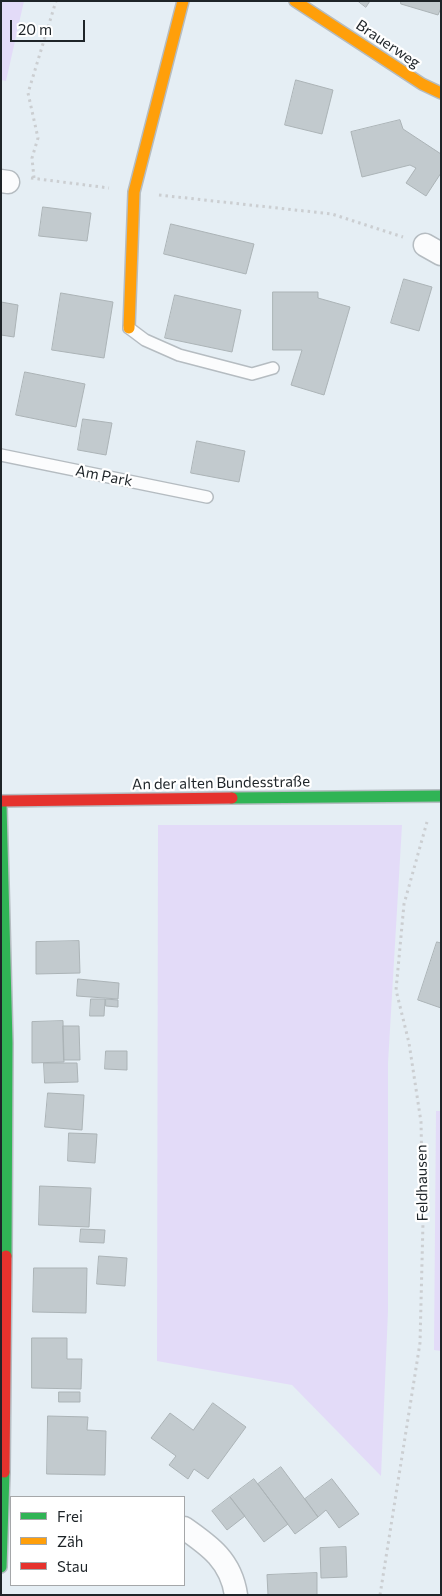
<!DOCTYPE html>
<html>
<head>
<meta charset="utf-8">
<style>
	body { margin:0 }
	#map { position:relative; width:442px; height:1596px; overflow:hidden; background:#e5eef4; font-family:Commissioner,sans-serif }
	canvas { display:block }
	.frame { position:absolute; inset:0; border:2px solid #1e2428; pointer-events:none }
	.legend { position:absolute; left:10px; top:1496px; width:175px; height:90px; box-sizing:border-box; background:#fff; border:1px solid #a5a7a9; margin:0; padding:6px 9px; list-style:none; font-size:15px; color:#1e2428 }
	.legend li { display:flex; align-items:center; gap:10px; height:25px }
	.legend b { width:25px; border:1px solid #a5a7a9 }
	.scale { position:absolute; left:10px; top:20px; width:75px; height:22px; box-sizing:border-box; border:2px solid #1e2428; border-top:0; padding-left:6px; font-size:15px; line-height:18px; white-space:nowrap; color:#1e2428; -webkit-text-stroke:4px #fff; paint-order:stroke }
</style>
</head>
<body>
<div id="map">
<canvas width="442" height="1596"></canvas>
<div class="frame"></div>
<ul class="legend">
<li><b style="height:6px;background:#30b455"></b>Frei</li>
<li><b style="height:6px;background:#ff9f0a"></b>Zäh</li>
<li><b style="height:6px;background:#e5322d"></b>Stau</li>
</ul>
<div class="scale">20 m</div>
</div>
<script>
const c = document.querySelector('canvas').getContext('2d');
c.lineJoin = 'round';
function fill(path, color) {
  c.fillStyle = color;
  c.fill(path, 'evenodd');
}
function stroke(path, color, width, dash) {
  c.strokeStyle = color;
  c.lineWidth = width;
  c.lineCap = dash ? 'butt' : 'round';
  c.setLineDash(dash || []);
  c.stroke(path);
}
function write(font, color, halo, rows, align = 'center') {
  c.font = font + ' Commissioner,sans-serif';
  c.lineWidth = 4.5;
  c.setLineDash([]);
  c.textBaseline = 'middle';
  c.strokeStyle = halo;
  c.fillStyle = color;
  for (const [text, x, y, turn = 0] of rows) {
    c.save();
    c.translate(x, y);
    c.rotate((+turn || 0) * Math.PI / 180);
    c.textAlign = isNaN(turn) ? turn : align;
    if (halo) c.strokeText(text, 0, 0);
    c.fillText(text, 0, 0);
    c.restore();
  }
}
const green = new Path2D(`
	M 1,1 L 24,1 L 6,81 L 1,80 Z
	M 158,825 L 402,825 L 388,1063 L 388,1311 L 381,1476 L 292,1385 L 157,1361 Z
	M 436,1111 L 441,1111 L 441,1351 L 434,1350 Z`);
const building = new Path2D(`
	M 358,1 L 370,1 L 366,7 Z
	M 401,1 L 441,1 L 441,8 L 438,15 L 401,4 Z
	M 296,80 L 333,90 L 322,134 L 285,125 Z
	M 400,120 L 403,129 L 441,154 L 441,173 L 426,196 L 406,183 L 416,168 L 410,165 L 362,177 L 351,132 Z
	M 43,207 L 91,213 L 87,241 L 39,236 Z
	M 171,224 L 254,244 L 246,274 L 164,254 Z
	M 404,279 L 432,287 L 419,331 L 391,323 Z
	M 273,292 L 318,292 L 318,298 L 350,307 L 324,395 L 291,385 L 302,350 L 273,350 Z
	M 61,293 L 113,302 L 104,358 L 52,350 Z
	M 175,295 L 241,310 L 232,352 L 165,338 Z
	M 1,302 L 18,305 L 14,337 L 1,335 Z
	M 25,372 L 85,384 L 76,427 L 16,415 Z
	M 83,419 L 112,423 L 106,455 L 78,450 Z
	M 197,441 L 245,451 L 239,482 L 191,473 Z
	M 79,941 L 80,973 L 36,974 L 36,942 Z
	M 437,942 L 441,943 L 441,1008 L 418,1000 Z
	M 78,979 L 119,983 L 118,999 L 77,996 Z
	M 91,999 L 105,999 L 104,1016 L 90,1016 Z
	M 106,999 L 118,1000 L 118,1007 L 106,1006 Z
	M 63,1021 L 64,1062 L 32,1063 L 32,1022 Z
	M 63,1026 L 79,1026 L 80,1060 L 64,1060 Z
	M 106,1051 L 127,1051 L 127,1070 L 105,1069 Z
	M 44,1063 L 77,1063 L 78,1082 L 45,1083 Z
	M 48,1093 L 84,1095 L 82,1130 L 45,1127 Z
	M 69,1133 L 97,1134 L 95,1163 L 68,1161 Z
	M 40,1186 L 91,1188 L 89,1227 L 39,1225 Z
	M 81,1229 L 105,1230 L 104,1243 L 80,1242 Z
	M 99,1256 L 127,1258 L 125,1286 L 97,1284 Z
	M 34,1268 L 87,1268 L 86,1313 L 33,1312 Z
	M 32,1338 L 67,1338 L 67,1359 L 82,1359 L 81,1389 L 32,1388 Z
	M 59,1392 L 80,1392 L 80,1402 L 59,1402 Z
	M 213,1403 L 246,1427 L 208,1479 L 194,1469 L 188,1479 L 169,1465 L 176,1456 L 151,1438 L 170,1413 L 193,1430 Z
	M 48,1416 L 88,1417 L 87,1430 L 106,1431 L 105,1475 L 47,1474 Z
	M 281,1467 L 318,1517 L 295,1534 L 258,1484 Z
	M 254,1479 L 288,1524 L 264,1542 L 230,1497 Z
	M 332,1479 L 359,1514 L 339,1528 L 326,1510 L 318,1517 L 305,1499 Z
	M 230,1497 L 245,1516 L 227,1530 L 212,1511 Z
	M 346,1547 L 347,1577 L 321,1578 L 320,1548 Z
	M 317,1573 L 317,1595 L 268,1595 L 267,1575 Z`);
const path = new Path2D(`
	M 31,178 L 109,188
	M 34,178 L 32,158 L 38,138 L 28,93 L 56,1
	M 159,195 L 332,214 L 403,237
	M 380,1595 L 420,1343 L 423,1222 L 421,1122 L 409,1043 L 396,990 L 404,904 L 427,822`);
const lane = new Path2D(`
	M 129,328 L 145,340 L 179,355 L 252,374 L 273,368
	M 1,455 L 207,497`);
const street = new Path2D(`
	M 1,181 L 8,182
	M 425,245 L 441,254
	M 184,1528 C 210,1546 231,1561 236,1595`);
const fast = new Path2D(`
	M 232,798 L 441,796
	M 1,805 L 7,1043 L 6,1256
	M 1,1567 L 4,1472`);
const slow = new Path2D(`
	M 295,1 L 422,84 L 441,93
	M 129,328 L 134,192 L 183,1`);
const jam = new Path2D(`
	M 1,801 L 232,798
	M 4,1472 L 6,1256`);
const streetNames = [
	["Brauerweg",388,44,34],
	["Am Park",104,476,11],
	["An der alten Bundesstraße",221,783,-1],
	["Feldhausen",422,1183,-91]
];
fill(green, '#e3dbf8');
fill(building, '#c2cace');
stroke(building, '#abb3b6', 1);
stroke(lane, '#b5bcc1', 14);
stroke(street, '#b5bcc1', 25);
stroke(fast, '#b5bcc1', 14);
stroke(slow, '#b5bcc1', 14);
stroke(jam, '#b5bcc1', 14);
stroke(path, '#cbced1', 3, [2.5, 4]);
stroke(lane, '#fbfcfd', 11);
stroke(street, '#fbfcfd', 22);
stroke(fast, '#30b455', 11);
stroke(slow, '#ff9f0a', 11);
stroke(jam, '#e5322d', 11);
write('15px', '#1e2428', '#fff', streetNames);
</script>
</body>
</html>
